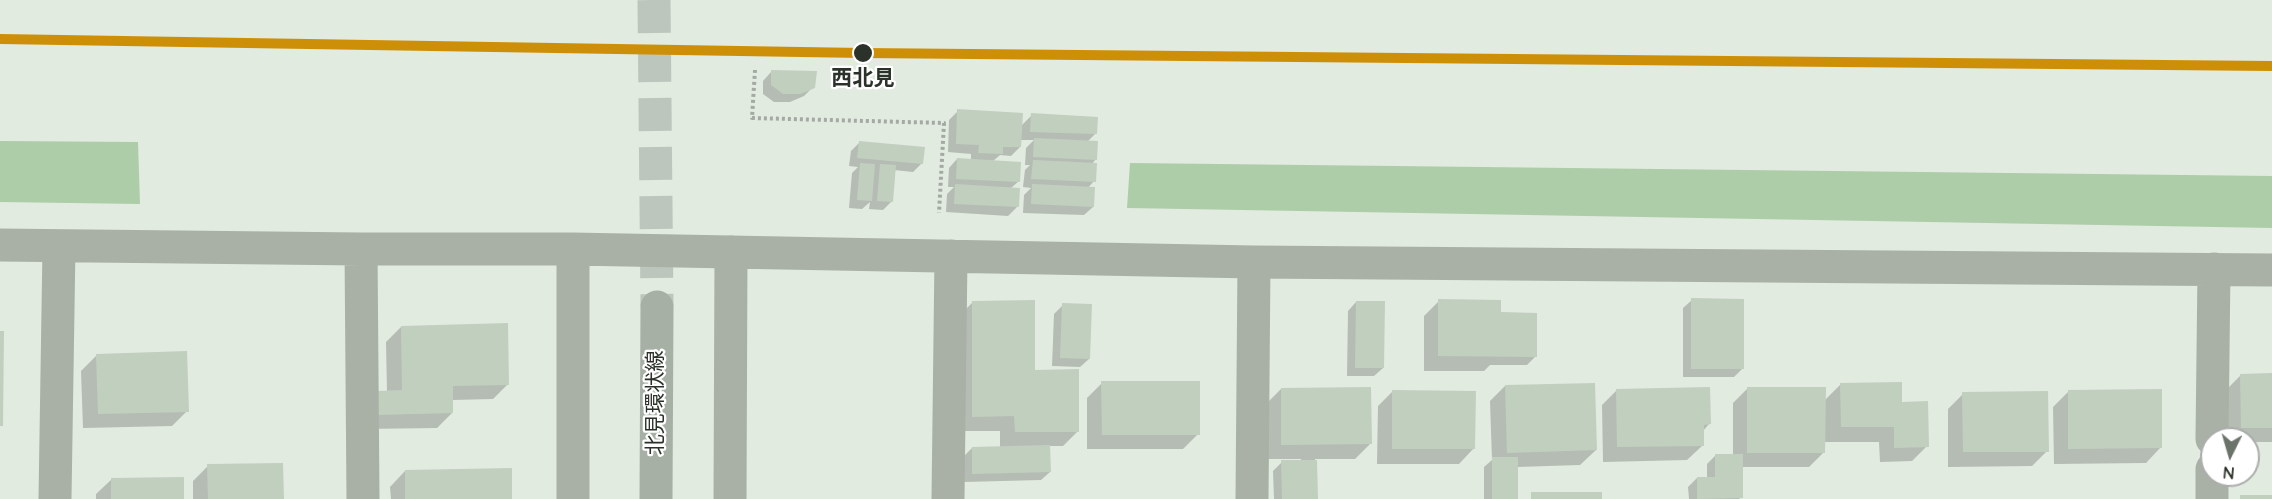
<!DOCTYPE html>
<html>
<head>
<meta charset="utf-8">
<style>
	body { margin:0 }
	#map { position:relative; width:2272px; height:499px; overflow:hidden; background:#e2ebe0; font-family:Quicksand,sans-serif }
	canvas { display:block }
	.north { position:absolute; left:2200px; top:427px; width:60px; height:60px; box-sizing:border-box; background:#fff; border:2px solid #aaadaa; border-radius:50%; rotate:185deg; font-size:16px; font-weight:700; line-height:24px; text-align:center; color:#2b322a }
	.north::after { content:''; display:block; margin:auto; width:21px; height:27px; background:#6b736a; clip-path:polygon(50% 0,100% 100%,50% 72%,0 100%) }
</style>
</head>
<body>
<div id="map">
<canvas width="2272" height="499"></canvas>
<div class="north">N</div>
</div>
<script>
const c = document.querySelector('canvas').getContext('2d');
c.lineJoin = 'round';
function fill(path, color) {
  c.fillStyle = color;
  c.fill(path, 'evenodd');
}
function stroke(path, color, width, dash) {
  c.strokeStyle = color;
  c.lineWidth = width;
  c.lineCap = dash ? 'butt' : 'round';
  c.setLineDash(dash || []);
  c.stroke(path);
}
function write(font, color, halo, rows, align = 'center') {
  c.font = font + ' Quicksand,"Noto Sans JP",sans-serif';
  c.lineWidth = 4.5;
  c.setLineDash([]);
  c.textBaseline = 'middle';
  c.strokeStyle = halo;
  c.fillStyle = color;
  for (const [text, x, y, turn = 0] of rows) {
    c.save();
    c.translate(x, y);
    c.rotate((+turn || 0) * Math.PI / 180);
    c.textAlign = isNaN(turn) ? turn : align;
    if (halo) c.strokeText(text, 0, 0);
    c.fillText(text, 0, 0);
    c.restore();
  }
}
const forest = new Path2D(`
	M 0,141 L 138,142 L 140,204 L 0,202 Z
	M 1130,163 L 2272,176 L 2272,228 L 1127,208 Z`);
const shadow = new Path2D(`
	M 771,72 L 813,87 L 804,96 L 790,102 L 774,102 L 763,94 L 763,81 Z
	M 958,111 L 1021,126 L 1032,115 L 1096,133 L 1087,142 L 1096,159 L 1091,165 L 1094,181 L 1087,189 L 1093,207 L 1084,215 L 1023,213 L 1024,195 L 1031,188 L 1023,187 L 1025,170 L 1030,165 L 1025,165 L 1026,148 L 1034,140 L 1020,140 L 1020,147 L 1011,156 L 1000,155 L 993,161 L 1019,181 L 1011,188 L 1017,207 L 1008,216 L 946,212 L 947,194 L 954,187 L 948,187 L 949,168 L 957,159 L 971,160 L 971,154 L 948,152 L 949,120 Z
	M 860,142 L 922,163 L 913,172 L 894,170 L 891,202 L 883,210 L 869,209 L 870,202 L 862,209 L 849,208 L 852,173 L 858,167 L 849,166 L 851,151 Z
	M 1692,300 L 1743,368 L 1734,377 L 1683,377 L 1683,308 Z
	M 1439,301 L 1535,357 L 1527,365 L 1490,365 L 1484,371 L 1424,371 L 1424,316 Z
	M 1356,302 L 1383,368 L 1374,376 L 1347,376 L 1348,311 Z
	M 972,303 L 1034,371 L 1078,431 L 1063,446 L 1049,446 L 1050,472 L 1041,480 L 964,482 L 963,457 L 972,448 L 1000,448 L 1000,431 L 958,431 L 957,318 Z
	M 1063,305 L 1089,359 L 1080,367 L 1052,366 L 1054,314 Z
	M 401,327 L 508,384 L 493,399 L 452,400 L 452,413 L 437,428 L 362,429 L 387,392 L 386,342 Z
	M 96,356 L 187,411 L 172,426 L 83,428 L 81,371 Z
	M 2241,375 L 2272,375 L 2272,442 L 2248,442 L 2248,439 L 2227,439 L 2226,390 Z
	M 1102,383 L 1198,434 L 1183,449 L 1087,449 L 1087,398 Z
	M 1840,385 L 1901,403 L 1927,446 L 1912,461 L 1880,462 L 1879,442 L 1824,442 L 1824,452 L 1809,467 L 1741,467 L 1741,497 L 1739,499 L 1689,499 L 1688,487 L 1697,478 L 1707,478 L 1707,464 L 1715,456 L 1733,456 L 1733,403 L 1748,388 L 1824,401 Z
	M 1505,386 L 1596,450 L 1580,465 L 1517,467 L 1517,499 L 1484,499 L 1484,467 L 1492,460 L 1490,401 Z
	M 1281,389 L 1370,444 L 1355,459 L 1315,459 L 1316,499 L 1274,499 L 1273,471 L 1282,462 L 1301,462 L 1301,459 L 1267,459 L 1266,404 Z
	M 1617,390 L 1709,424 L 1703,431 L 1703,445 L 1687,460 L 1603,462 L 1602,405 Z
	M 1393,391 L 1474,448 L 1459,464 L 1377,464 L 1378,406 Z
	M 2068,392 L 2161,447 L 2146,463 L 2054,464 L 2053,407 Z
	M 1963,394 L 2047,451 L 2032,466 L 1948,467 L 1948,409 Z
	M 208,466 L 282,499 L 193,499 L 193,481 Z
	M 405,471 L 510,499 L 391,499 L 390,487 Z
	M 112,479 L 182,499 L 96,499 L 96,494 Z`);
const building = new Path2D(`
	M 771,70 L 817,71 L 815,88 L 800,94 L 783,94 L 771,85 Z
	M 957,109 L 1023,113 L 1021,147 L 1003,147 L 1003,154 L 978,153 L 979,145 L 956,144 Z
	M 1031,113 L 1098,117 L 1097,134 L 1030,132 Z
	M 1034,138 L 1098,141 L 1097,160 L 1033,157 Z
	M 859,141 L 925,147 L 923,164 L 857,158 Z
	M 957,158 L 1021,162 L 1020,182 L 956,179 Z
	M 1033,160 L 1097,163 L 1096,182 L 1031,179 Z
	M 860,163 L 875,164 L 872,201 L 857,200 Z
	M 880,164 L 896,165 L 893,202 L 877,201 Z
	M 955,184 L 1020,188 L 1019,207 L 954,204 Z
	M 1032,184 L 1095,187 L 1094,207 L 1031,204 Z
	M 1691,298 L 1744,299 L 1744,369 L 1691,369 Z
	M 1438,299 L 1501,300 L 1501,312 L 1537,313 L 1537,357 L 1438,356 Z
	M 1035,300 L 1035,370 L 1079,369 L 1079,432 L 1015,432 L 1014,416 L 972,417 L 972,301 Z
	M 1356,301 L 1385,301 L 1384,368 L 1355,368 Z
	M 1062,303 L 1092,304 L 1090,359 L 1060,358 Z
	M 508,323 L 509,385 L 453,386 L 453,413 L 377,415 L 377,391 L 402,390 L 401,326 Z
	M 0,331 L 4,331 L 3,426 L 0,426 Z
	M 187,351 L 189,412 L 98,414 L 96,354 Z
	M 2272,373 L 2272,428 L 2241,428 L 2240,374 Z
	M 1101,381 L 1200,381 L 1200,435 L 1102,435 Z
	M 1902,382 L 1902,402 L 1928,401 L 1929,447 L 1894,448 L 1894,427 L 1841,427 L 1840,383 Z
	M 1595,383 L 1597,450 L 1507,453 L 1505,385 Z
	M 1371,387 L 1372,444 L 1281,445 L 1281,388 Z
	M 1710,387 L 1711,424 L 1704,425 L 1704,446 L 1617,447 L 1616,389 Z
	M 1747,387 L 1826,387 L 1825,453 L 1747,453 Z
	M 2162,389 L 2162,448 L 2068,449 L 2068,390 Z
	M 1392,390 L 1476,391 L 1475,449 L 1392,449 Z
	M 2048,391 L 2049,452 L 1963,452 L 1962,392 Z
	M 1050,445 L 1051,472 L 972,474 L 972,447 Z
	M 1715,454 L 1743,454 L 1743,498 L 1697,499 L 1697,477 L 1715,477 Z
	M 1492,457 L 1518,457 L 1518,499 L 1492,499 Z
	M 1281,460 L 1317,460 L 1318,499 L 1282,499 Z
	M 283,463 L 284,499 L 208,499 L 207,464 Z
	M 512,468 L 512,499 L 405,499 L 405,470 Z
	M 184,477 L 184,499 L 111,499 L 111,478 Z
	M 1531,492 L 1602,492 L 1602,499 L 1531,499 Z
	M 2240,495 L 2272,495 L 2272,499 L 2240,499 Z`);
const secondaryTunnel = new Path2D(`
	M 654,0 L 657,307`);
const path = new Path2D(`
	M 755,70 L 752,118 L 944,123 L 939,213`);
const minor = new Path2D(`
	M 0,245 L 361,249 L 573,249 L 1254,262 L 2272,270
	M 361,249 L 363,499
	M 573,249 L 573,499
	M 2212,439 L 2214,269
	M 55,499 L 59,246
	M 730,499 L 731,252
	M 948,499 L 951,256
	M 1252,499 L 1254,262
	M 2212,499 L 2212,469`);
const secondary = new Path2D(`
	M 656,499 L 657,307`);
const rail1 = new Path2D(`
	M 0,39 L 863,53 L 2272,66`);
const markers = [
	[863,53,10,"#2b322a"]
];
const stopNames = [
	["西北見",863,79]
];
const streetNames = [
	["北見環状線",656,403,-90]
];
fill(forest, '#adcda8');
fill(shadow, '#0003');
fill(building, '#c1cfbf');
stroke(secondaryTunnel, '#bdc6bc', 33, [33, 16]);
stroke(path, '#a4aaa3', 4, [3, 3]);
stroke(minor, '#a9b1a7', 33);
stroke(secondary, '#a6b0a5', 33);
stroke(rail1, '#ce8f08', 10);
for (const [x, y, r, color] of markers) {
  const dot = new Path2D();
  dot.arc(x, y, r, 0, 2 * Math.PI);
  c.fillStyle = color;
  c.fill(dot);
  stroke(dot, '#fff', 2);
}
write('bold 21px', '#2b322a', '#fff', stopNames);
write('21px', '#2b322a', '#fff', streetNames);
</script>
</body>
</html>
